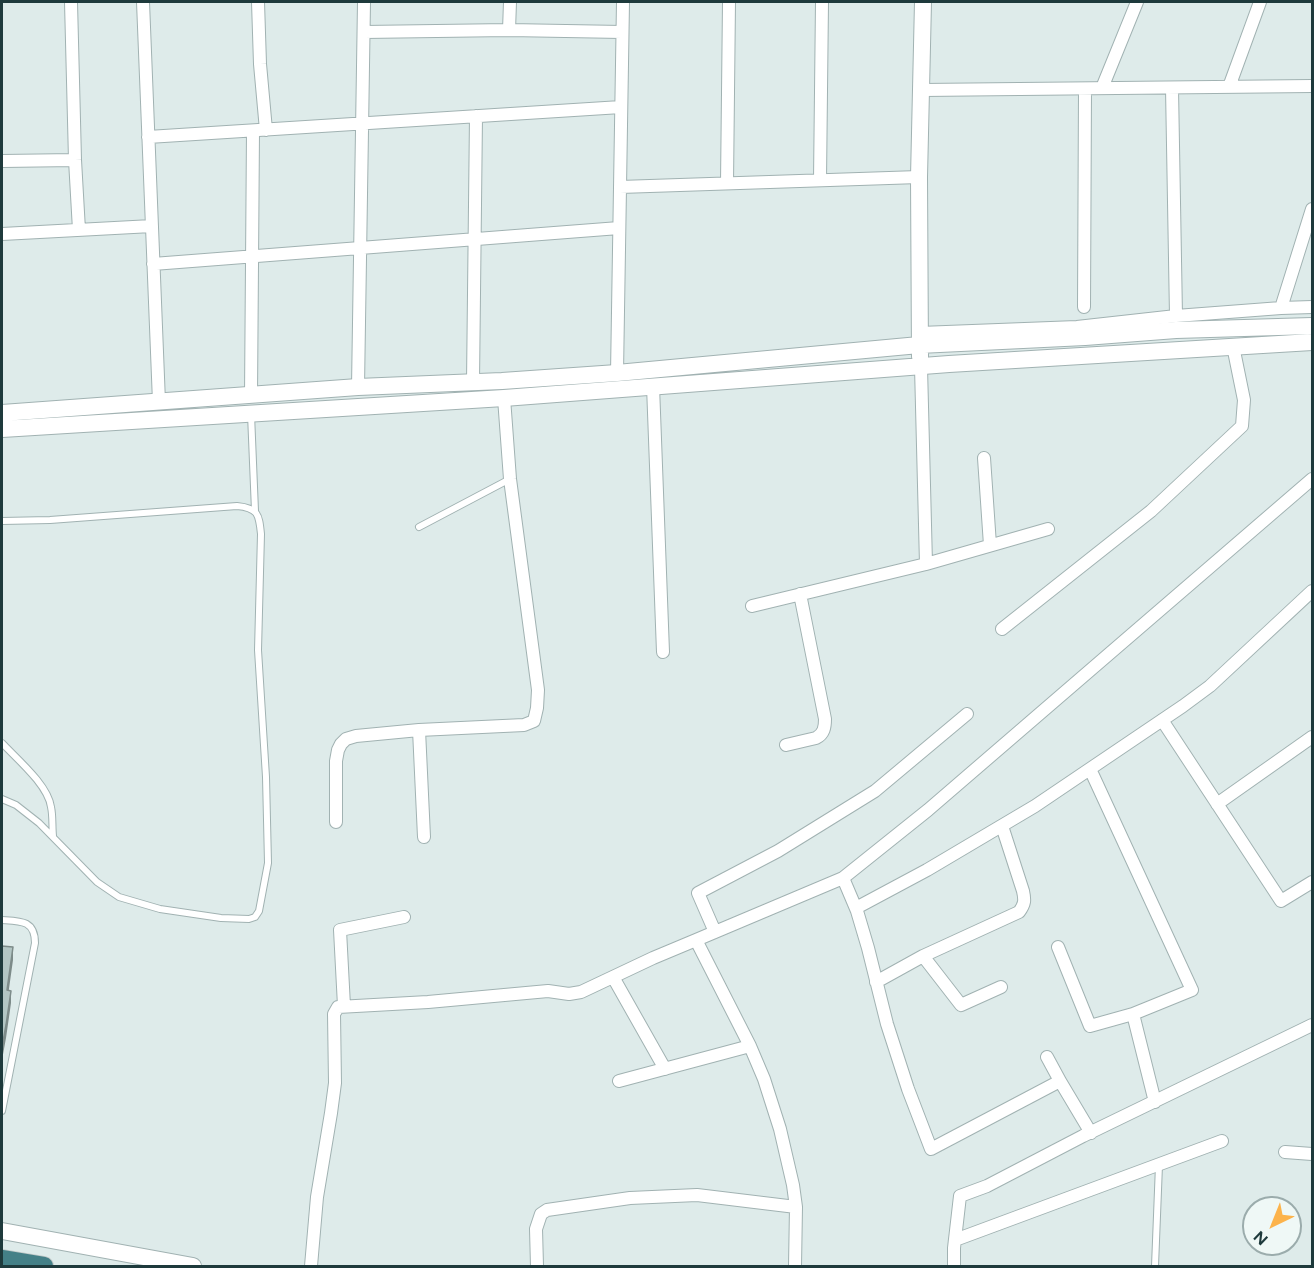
<!DOCTYPE html>
<html>
<head>
<meta charset="utf-8">
<style>
	body { margin:0 }
	#map { position:relative; width:1314px; height:1268px; overflow:hidden; background:#deebea; font-family:Figtree,sans-serif }
	canvas { display:block }
	.frame { position:absolute; inset:0; border:3px solid #1e3a3c; pointer-events:none }
	.north { position:absolute; left:1242px; top:1196px; width:60px; height:60px; box-sizing:border-box; background:#eff8f6; border:2px solid #9bacac; border-radius:50%; rotate:223deg; font-size:16px; font-weight:700; line-height:24px; text-align:center; color:#1e3a3c }
	.north::after { content:''; display:block; margin:auto; width:21px; height:27px; background:#fcb34b; clip-path:polygon(50% 0,100% 100%,50% 72%,0 100%) }
</style>
</head>
<body>
<div id="map">
<canvas width="1314" height="1268"></canvas>
<div class="frame"></div>
<div class="north">N</div>
</div>
<script>
const c = document.querySelector('canvas').getContext('2d');
c.lineJoin = 'round';
function stroke(path, color, width, dash) {
  c.strokeStyle = color;
  c.lineWidth = width;
  c.lineCap = dash ? 'butt' : 'round';
  c.setLineDash(dash || []);
  c.stroke(path);
}
function fill(path, color) {
  c.fillStyle = color;
  c.fill(path, 'evenodd');
}
const service = new Path2D(`
	M 251,414 L 255,511
	M 2,521 L 50,520 L 237,506 C 258,508 259,514 261,534 L 258,650 L 266,777 L 268,863 L 259,911 L 255,917 L 249,919 L 221,918 L 160,909 L 119,897 L 97,882 L 39,823 L 16,805 L 2,799
	M 419,527 L 510,479
	M 2,743 C 17,759 48,785 51,807 C 53,816 52,826 53,836
	M 2,920 C 20,921 35,920 35,943 L 2,1111
	M 1155,1266 L 1159,1165`);
const minor = new Path2D(`
	M 71,2 L 75,160 L 79,230
	M 143,2 L 159,402
	M 258,2 L 260,64 L 266,130
	M 509,30 L 510,2
	M 364,32 L 509,30 L 622,32
	M 1229,87 L 1260,2
	M 1102,88 L 1137,2
	M 1172,88 L 1176,316
	M 922,90 L 1312,86
	M 148,137 L 621,107
	M 2,161 L 75,160
	M 820,180 L 822,2
	M 727,183 L 729,2
	M 620,187 L 919,177
	M 2,234 L 152,226
	M 153,264 L 619,228
	M 1084,307 L 1085,89
	M 1281,308 L 1312,209
	M 920,333 L 1077,327 L 1176,316 L 1281,308 L 1312,307
	M 617,373 L 623,2
	M 473,382 L 476,116
	M 653,386 L 663,652
	M 358,387 L 364,2
	M 251,396 L 253,131
	M 984,458 L 990,545
	M 926,564 L 1048,529
	M 752,606 L 926,564 L 921,367
	M 1002,629 L 1151,511 L 1242,426 L 1244,400 L 1233,346
	M 1162,720 L 1281,901 L 1312,882
	M 419,730 L 424,837
	M 786,745 L 816,738 C 824,734 825,727 825,719 L 800,594
	M 1090,769 L 1192,990 L 1133,1014
	M 1217,804 L 1312,737
	M 336,822 L 336,761 L 338,750 L 341,744 L 346,739 L 356,736 L 419,730 L 524,725 L 534,721 L 537,708 L 538,690 L 510,479 L 504,398
	M 843,878 L 928,810 L 1312,479
	M 856,908 L 927,870 L 1035,806 L 1183,706 L 1210,686 L 1312,591
	M 715,932 L 698,893 L 778,851 L 875,791 L 967,714
	M 1058,947 L 1090,1026 L 1133,1014 L 1155,1102
	M 923,956 L 1019,912 C 1025,904 1025,900 1023,891 L 1002,826
	M 613,977 L 665,1069
	M 876,982 L 923,956 L 961,1005 L 1001,987
	M 344,1006 L 340,930 L 404,917
	M 1047,1057 L 1060,1081
	M 619,1081 L 750,1046
	M 1285,1152 L 1312,1154
	M 955,1240 L 1222,1141
	M 311,1266 L 317,1197 L 331,1113 L 335,1083 L 334,1014 L 338,1007 L 428,1002 L 548,991 L 569,994 L 581,992 L 653,958 L 696,940
	M 537,1266 L 536,1229 L 541,1214 L 547,1210 L 630,1198 L 697,1195 L 796,1207
	M 795,1266 L 796,1207 L 793,1185 L 780,1129 L 764,1079 L 750,1046 L 696,940 L 843,878 L 857,911 L 868,948 L 887,1024 L 908,1089 L 931,1149 L 1060,1081 L 1091,1133
	M 954,1266 L 954,1248 L 960,1196 L 987,1186 L 1083,1136 L 1312,1025`);
const tertiary = new Path2D(`
	M 920,357 L 919,177 L 923,2
	M 2,413 L 358,387 L 502,381 L 617,373 L 919,345 L 1085,337 L 1176,330 L 1312,326
	M 2,429 L 504,398 L 949,364 L 1312,342
	M 2,1231 L 193,1266`);
const trunk = new Path2D(`
	M 2,1259 L 44,1266`);
const shadedWall = new Path2D(`
	M 13,947 L 13,960 L 7,1003 L 7,990 Z
	M 11,991 L 11,1003 L 6,1038 L 2,1060 L 2,1047 Z`);
const building = new Path2D(`
	M 2,946 L 13,947 L 7,990 L 11,991 L 6,1025 L 2,1047 Z`);
stroke(service, '#a1b2b2', 8);
stroke(minor, '#a1b2b2', 14);
stroke(tertiary, '#a1b2b2', 18);
stroke(trunk, '#c0c8c8', 20);
stroke(service, '#fff', 6);
stroke(minor, '#fff', 12);
stroke(tertiary, '#fff', 16);
stroke(trunk, '#448087', 18);
fill(shadedWall, '#7d8b89');
fill(building, '#b3c6c4');
stroke(building, '#7d8b89', 1.5);
</script>
</body>
</html>
